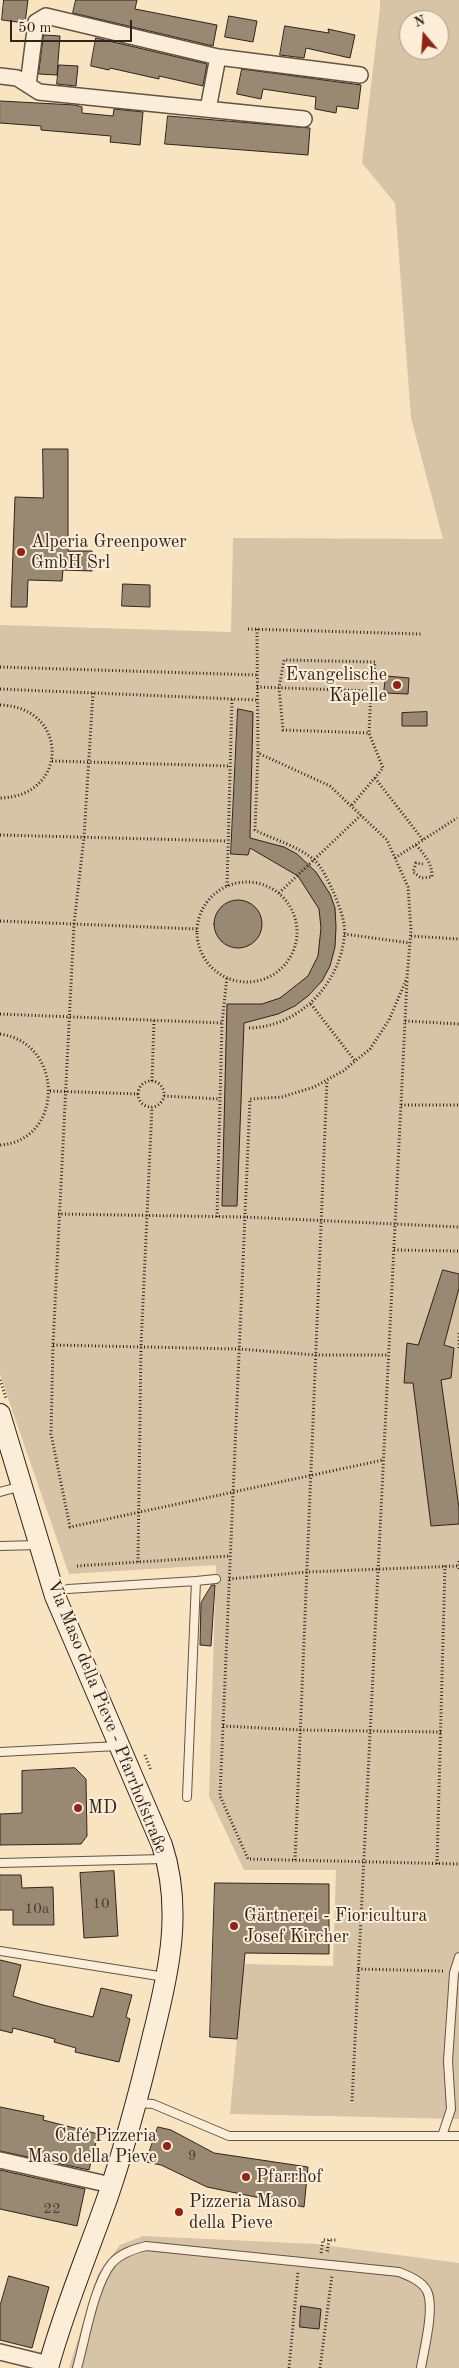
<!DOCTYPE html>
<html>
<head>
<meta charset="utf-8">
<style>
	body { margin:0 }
	#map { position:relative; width:459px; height:2368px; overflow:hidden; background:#f9e4c2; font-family:"Old Standard TT",serif }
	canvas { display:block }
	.north { position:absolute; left:399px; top:10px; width:50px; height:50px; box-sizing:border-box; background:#fbedd7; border:1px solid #aa9d8c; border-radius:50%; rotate:342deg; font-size:14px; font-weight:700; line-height:20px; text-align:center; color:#30241c }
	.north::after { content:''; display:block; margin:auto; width:18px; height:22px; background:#8f2418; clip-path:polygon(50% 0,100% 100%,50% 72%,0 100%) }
	.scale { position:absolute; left:10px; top:20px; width:122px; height:22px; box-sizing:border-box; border:2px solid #30241c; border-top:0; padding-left:6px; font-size:15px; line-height:18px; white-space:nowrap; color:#30241c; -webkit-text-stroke:4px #fbedd7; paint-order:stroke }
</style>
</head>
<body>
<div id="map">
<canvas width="459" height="2368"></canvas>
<div class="north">N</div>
<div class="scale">50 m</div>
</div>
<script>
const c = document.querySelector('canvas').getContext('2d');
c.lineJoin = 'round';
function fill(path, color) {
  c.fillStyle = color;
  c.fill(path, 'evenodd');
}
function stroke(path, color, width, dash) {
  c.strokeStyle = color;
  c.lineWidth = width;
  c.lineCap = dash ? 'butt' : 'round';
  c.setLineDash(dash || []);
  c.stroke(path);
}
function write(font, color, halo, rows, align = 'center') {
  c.font = font + ' "Old Standard TT",serif';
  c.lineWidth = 4;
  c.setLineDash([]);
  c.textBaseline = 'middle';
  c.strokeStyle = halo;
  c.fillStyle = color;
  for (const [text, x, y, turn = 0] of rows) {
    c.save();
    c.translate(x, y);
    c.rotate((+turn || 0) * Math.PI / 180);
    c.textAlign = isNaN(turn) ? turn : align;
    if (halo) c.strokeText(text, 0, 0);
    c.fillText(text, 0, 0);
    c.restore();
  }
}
const green = new Path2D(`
	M 380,0 L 459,0 L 459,2119 L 230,2114 L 244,1964 L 333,1966 L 336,1870 L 244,1870 L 209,1796 L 216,1565 L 69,1574 L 0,1375 L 0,625 L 231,632 L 233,538 L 443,539 L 411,418 L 395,203 L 362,163 L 380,8 ZM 409,20 L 439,20 L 439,50 L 409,50 Z
	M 143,2236 L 316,2244 L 459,2263 L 459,2368 L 69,2368 L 98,2274 L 120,2245 Z`);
const building = new Path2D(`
	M 4,0 L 28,0 L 25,23 L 2,20 Z
	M 76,0 L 137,0 L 135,9 L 217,25 L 213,46 L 73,13 Z
	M 229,16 L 257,21 L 253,42 L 225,37 Z
	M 285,26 L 329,33 L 328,29 L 355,35 L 350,58 L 306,48 L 304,58 L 280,55 Z
	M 44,35 L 60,36 L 57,75 L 39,74 Z
	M 96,38 L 207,64 L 203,86 L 159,76 L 159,79 L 110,68 L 109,70 L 91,66 Z
	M 59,65 L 78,66 L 76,86 L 57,84 Z
	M 242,69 L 361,85 L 358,109 L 337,106 L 336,113 L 315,109 L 316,97 L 263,89 L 261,99 L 237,94 Z
	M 0,101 L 75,105 L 82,107 L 82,113 L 113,116 L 114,109 L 143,112 L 140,145 L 110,142 L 111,136 L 41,130 L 41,126 L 0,123 Z
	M 168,116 L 310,128 L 308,155 L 165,144 Z
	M 43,449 L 68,449 L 68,551 L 92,551 L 92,571 L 63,570 L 62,581 L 28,580 L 27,607 L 11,607 L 15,497 L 43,498 Z
	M 123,584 L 150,585 L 150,607 L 122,606 Z
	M 386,676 L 409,678 L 408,694 L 384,693 Z
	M 238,709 L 253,712 L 250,838 L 284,847 L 297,854 L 316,872 L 330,894 L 335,908 L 336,927 L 335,947 L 330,966 L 322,981 L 308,996 L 295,1006 L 278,1014 L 244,1023 L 237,1206 L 222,1206 L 227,1004 L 262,1004 L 280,998 L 308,976 L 318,956 L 321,928 L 319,909 L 298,876 L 250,848 L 248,855 L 231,854 Z
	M 427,712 L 427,726 L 402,726 L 402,713 Z
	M214 924a24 24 0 1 1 48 0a24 24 0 1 1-48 0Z
	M 443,1270 L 459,1274 L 459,1288 L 444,1345 L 454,1348 L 451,1378 L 441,1380 L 459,1508 L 459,1524 L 431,1526 L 413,1383 L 404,1383 L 407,1343 L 418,1345 Z
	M 212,1585 L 215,1585 L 211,1646 L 200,1645 L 201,1603 Z
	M 75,1768 L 86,1779 L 87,1836 L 81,1844 L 0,1845 L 0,1814 L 22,1813 L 22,1771 Z
	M 114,1871 L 118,1936 L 84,1938 L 80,1873 Z
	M 0,1875 L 21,1875 L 22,1888 L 53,1887 L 54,1925 L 13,1925 L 13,1910 L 0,1910 Z
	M 215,1883 L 329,1884 L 329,1954 L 245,1953 L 237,2039 L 210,2037 Z
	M 0,1960 L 21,1965 L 13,1996 L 43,2005 L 93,2017 L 101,1988 L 132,1995 L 126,2017 L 130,2019 L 119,2062 L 75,2052 L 76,2048 L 54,2042 L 55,2039 L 13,2028 L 12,2033 L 0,2030 Z
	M 0,2107 L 44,2116 L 43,2120 L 98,2134 L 89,2170 L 0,2151 Z
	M 158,2127 L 171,2130 L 214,2153 L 308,2167 L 304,2207 L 207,2187 L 161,2165 L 146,2162 Z
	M 0,2170 L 85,2189 L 77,2226 L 0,2209 Z
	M 9,2276 L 49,2287 L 32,2348 L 0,2340 L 0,2306 Z
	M 301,2306 L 321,2309 L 319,2329 L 300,2327 Z`);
const path = new Path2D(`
	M 248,629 L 421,634
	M 257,629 L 258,753 L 330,786 L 387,840 L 408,887 L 411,930 L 407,978 L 389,1020 L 370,1049 L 343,1071 L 314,1087 L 282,1097 L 250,1099 L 220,1796 L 248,1859 L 459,1864
	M 0,667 L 257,675
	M 257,687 L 371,691
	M 0,689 L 258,700
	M 93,693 L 84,837 L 74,924 L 53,1345 L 51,1434 L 70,1527 L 383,1460
	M 0,705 C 70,707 69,797 0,798
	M 52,761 L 230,766
	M 375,778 L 423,840
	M 352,805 L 383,768 L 369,733 L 371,691 L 375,662 L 284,660 L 279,688 L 283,730 L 369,733
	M 0,835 L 227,841
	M 416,845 C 425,855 432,863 432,877 L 421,878 L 413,872 L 416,863 L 423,864
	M 395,858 L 457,818
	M197 932a50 50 0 1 1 100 0a50 50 0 1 1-100 0Z
	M 227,886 L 232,699
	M 279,893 L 362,814
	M 0,921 L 197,929
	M 344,934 L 410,943
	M 411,936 L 459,939
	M 311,1004 L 355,1061
	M 0,1014 L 222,1023
	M 405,1021 L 459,1024
	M 249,1028 C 298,1027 338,986 344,939 C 347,923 339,906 333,891 C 328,881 322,866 313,859 C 296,845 274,840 255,830 L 258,753
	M 0,1034 C 65,1043 64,1141 0,1145
	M 152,1081 L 154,1019
	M138 1094a13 13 0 1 1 26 0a13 13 0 1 1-26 0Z
	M 50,1091 L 138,1094
	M 164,1096 L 220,1099
	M 401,1105 L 459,1105
	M 58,1214 L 245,1217 L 459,1227
	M 217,1217 L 222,1023 L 227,977
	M 394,1250 L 459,1251
	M 459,1333 L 459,1349
	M 53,1345 L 239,1349 L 316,1355 L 388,1355
	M 0,1380 L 6,1398
	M 459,1561 L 459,1570
	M 138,1562 L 141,1346 L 152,1107
	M 77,1566 L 230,1556
	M 229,1579 L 307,1572 L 458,1566
	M 223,1726 L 301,1730 L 441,1732
	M 145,1755 L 151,1770
	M 295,1860 L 327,1080
	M 437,1864 L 445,1565
	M 358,1969 L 443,1971
	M 352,2101 L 407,981
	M 329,2240 L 327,2252 L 329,2252
	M 321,2253 L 323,2240 L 337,2240
	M 289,2368 L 298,2272
	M 320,2368 L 332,2275`);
const lane = new Path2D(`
	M 0,1492 L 22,1486
	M 0,1546 L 38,1545
	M 196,1581 L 216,1579
	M 68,1589 L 196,1581 L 187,1797
	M 0,1752 L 118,1746
	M 0,1863 L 164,1859
	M 0,1951 L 165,1977
	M 137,2103 L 153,2104 L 229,2136 L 459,2136
	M 442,2136 L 451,2109 L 448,2061 L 454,1973 L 459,1957
	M 77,2368 C 85,2340 94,2284 112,2263 C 121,2253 134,2249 146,2246 L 399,2272 C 409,2276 422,2281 427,2291 C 435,2308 424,2349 421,2368`);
const street = new Path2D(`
	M 218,57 L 360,75
	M 0,76 L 17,78 L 39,92 L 304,119
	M 28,85 L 36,22 L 46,16 L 218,57 L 208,109
	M 0,2160 L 111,2185
	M 0,2352 L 49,2364`);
const secondary = new Path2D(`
	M 0,1414 L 55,1596 L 162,1845 C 183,1909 169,1972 153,2035 C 140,2090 126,2143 108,2196 C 88,2253 64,2309 48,2368`);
const markers = [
	[21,552,5,"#8f2418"],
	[397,685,5,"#8f2418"],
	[78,1808,5,"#8f2418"],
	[234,1926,5,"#8f2418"],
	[167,2146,5,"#8f2418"],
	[246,2177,5,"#8f2418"],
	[179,2212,5,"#8f2418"]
];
const numberNames = [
	["10",101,1904],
	["10a",37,1909],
	["9",192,2156],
	["22",52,2209]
];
const poiNames = [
	["Alperia Greenpower",31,542],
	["GmbH Srl",31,563],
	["Evangelische",387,675,"right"],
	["Kapelle",387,696,"right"],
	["MD",88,1808],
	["Gärtnerei - Fioricultura",244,1916],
	["Josef Kircher",244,1937],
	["Café Pizzeria",157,2136,"right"],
	["Maso della Pieve",157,2157,"right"],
	["Pfarrhof",256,2177],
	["Pizzeria Maso",189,2202],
	["della Pieve",189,2223]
];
const streetNames = [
	["Via Maso della Pieve - Pfarrhofstraße",107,1717,68]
];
fill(green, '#d7c3a6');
fill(building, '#998872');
stroke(building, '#30241c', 1);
stroke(lane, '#625446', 10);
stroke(street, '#625446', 18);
stroke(secondary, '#30241c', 22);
stroke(path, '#30241c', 3, [1, 2.5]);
stroke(lane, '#fbedd7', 8);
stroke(street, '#fbedd7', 15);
stroke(secondary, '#fbedd7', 20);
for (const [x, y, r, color] of markers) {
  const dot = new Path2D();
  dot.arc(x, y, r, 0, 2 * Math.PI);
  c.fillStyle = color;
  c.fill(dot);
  stroke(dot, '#fbedd7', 2);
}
write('15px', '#4a3d32', null, numberNames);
write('18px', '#30241c', '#fbedd7', poiNames, 'left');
write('18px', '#30241c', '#fbedd7', streetNames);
</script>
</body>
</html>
